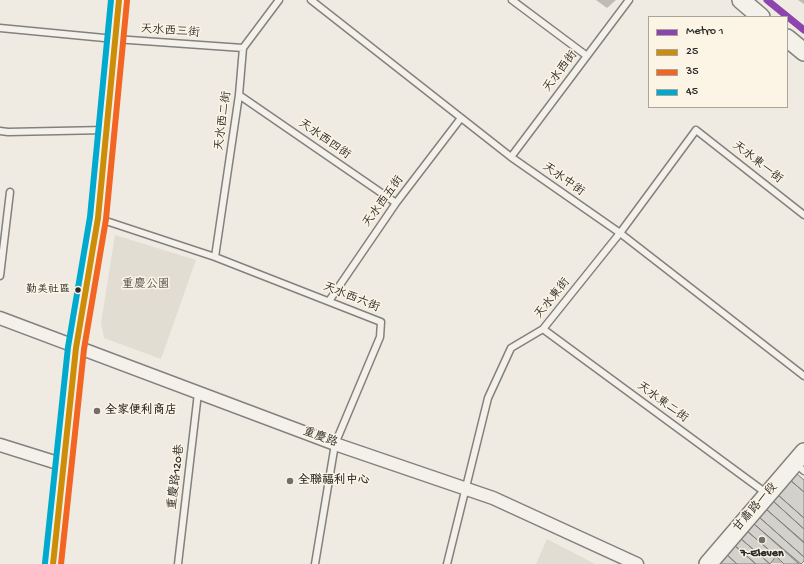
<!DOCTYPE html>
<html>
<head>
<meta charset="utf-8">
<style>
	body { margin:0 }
	#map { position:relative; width:804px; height:564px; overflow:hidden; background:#efebe3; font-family:"Gochi Hand",sans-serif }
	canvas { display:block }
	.legend { position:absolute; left:648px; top:16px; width:140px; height:92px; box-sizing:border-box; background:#fcf5e5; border:1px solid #a8a49b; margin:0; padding:5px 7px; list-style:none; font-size:12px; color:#2b2b2b }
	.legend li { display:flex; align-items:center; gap:8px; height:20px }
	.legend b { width:20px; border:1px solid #a8a49b }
</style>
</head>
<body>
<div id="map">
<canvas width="804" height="564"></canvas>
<ul class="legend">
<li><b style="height:5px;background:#8e44ad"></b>Metro 1</li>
<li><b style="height:5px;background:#ce8d09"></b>25</li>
<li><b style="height:5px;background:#f26522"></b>35</li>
<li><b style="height:5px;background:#00a9ce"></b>45</li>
</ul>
</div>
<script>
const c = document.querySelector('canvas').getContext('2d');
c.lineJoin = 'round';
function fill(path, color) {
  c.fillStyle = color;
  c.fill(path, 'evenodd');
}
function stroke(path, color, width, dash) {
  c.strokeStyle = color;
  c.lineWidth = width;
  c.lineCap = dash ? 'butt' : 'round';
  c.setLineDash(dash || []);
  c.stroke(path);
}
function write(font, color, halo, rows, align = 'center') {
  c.font = font + ' "Gochi Hand","LXGW WenKai TC",sans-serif';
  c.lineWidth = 3;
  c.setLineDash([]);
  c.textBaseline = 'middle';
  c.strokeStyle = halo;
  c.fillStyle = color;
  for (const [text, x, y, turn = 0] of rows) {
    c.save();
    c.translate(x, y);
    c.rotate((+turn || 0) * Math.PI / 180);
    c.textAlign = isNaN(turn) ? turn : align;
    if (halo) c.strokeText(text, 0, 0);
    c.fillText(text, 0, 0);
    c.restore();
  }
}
const built = new Path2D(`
	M 547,539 L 595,564 L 536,564 Z`);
const green = new Path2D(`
	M 115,235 L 196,260 L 161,359 L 104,338 L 101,323 Z`);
const shadow = new Path2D(`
	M 596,0 L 616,0 L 607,8 Z
	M 798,0 L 804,0 L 804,4 Z
	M 791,481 L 804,481 L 804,560 L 801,564 L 770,563 L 769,564 L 719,564 Z`);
const building = new Path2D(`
	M 797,474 L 804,480 L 804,492 L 790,480 Z
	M 790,480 L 804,492 L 804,518 L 778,495 Z
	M 778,495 L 804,518 L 804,529 L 773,501 Z
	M 773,501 L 804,529 L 804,542 L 766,509 Z
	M 766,509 L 804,543 L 804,557 L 759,517 Z
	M 759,517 L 804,557 L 804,561 L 801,564 L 754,524 Z
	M 754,524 L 799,564 L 784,564 L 776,556 L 747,531 Z
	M 747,531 L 776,556 L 770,564 L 740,538 Z
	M 740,538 L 770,564 L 756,564 L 734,545 Z
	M 734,545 L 756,564 L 737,564 L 726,554 Z
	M 726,554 L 737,564 L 721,564 L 719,562 Z`);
const lane = new Path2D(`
	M 311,0 L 511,157 L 620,233 L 804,376
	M 512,0 L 587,56
	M 0,28 L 115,39 L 243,48
	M 239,95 L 396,203
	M 0,131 L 8,132 L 106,130
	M 511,157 L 629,0
	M 100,219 L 215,257 L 381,322 L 380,337 L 335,444 L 315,564
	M 215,257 L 239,95 L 243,48 L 279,0
	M 0,276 L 10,192
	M 329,301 L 396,203 L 461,118
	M 543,329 L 766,493
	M 795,463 L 804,471
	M 178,564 L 198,393
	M 447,564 L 488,398 L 511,348 L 543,329 L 620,233 L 696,130 L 804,215`);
const street = new Path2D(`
	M 0,318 L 335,444 L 493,498 L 637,564
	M 0,445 L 64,465`);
const secondary = new Path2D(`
	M 741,0 L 761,17
	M 787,38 L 804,52
	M 53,564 L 76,348 L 98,218 L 119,0
	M 708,564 L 804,452`);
const bus1 = new Path2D(`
	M 53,564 L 76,348 L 98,218 L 119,0`);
const bus2 = new Path2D(`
	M 61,564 L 84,349 L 106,219 L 127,1`);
const bus3 = new Path2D(`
	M 45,563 L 68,347 L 90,217 L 111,0`);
const metro1 = new Path2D(`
	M 767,0 L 804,30`);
const markers = [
	[78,290,3.5,"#2b2b2b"],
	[97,411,4,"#706e6b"],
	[290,481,4,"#706e6b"],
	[762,540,4,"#706e6b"]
];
const busNames = [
	["勤美社區",70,290]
];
const streetNames = [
	["天水西三街",170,32,4],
	["天水西街",561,72,-53],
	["天水西二街",224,121,-82],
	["天水西四街",324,140,35],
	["天水東一街",757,163,38],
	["天水中街",563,180,35],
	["天水西五街",384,202,-54],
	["天水西六街",351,298,22],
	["天水東街",553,299,-51],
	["天水東二街",662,403,36],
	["重慶路",320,438,20],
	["重慶路120巷",177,477,-83],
	["甘肅路一段",756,508,-49]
];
const parkNames = [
	["重慶公園",146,285]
];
const poiNames = [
	["全家便利商店",105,411],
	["全聯福利中心",298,481],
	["7-Eleven",762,554,"center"]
];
fill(built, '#e2ddd2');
fill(green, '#e1ddd2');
fill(shadow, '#0003');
fill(building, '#d3d1cb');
stroke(building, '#83817e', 1);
stroke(lane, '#83817e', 9);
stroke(street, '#83817e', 15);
stroke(secondary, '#83817e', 20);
stroke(lane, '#f4f1eb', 6);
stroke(street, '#f4f1eb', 12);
stroke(secondary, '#f4f1eb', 17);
stroke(bus1, '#ce8d09', 6);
stroke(bus2, '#f26522', 6);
stroke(bus3, '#00a9ce', 6);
stroke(metro1, '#8e44ad', 7);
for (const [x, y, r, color] of markers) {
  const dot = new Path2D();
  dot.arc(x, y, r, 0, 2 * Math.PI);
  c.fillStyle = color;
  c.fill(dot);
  stroke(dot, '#fcf5e5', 1.5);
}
write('11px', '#2b2b2b', '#fcf5e5', busNames, 'right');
write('12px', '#2b2b2b', '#fcf5e5', streetNames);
write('12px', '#565451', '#fcf5e5', parkNames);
write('bold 12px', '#2b2b2b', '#fcf5e5', poiNames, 'left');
</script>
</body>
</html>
